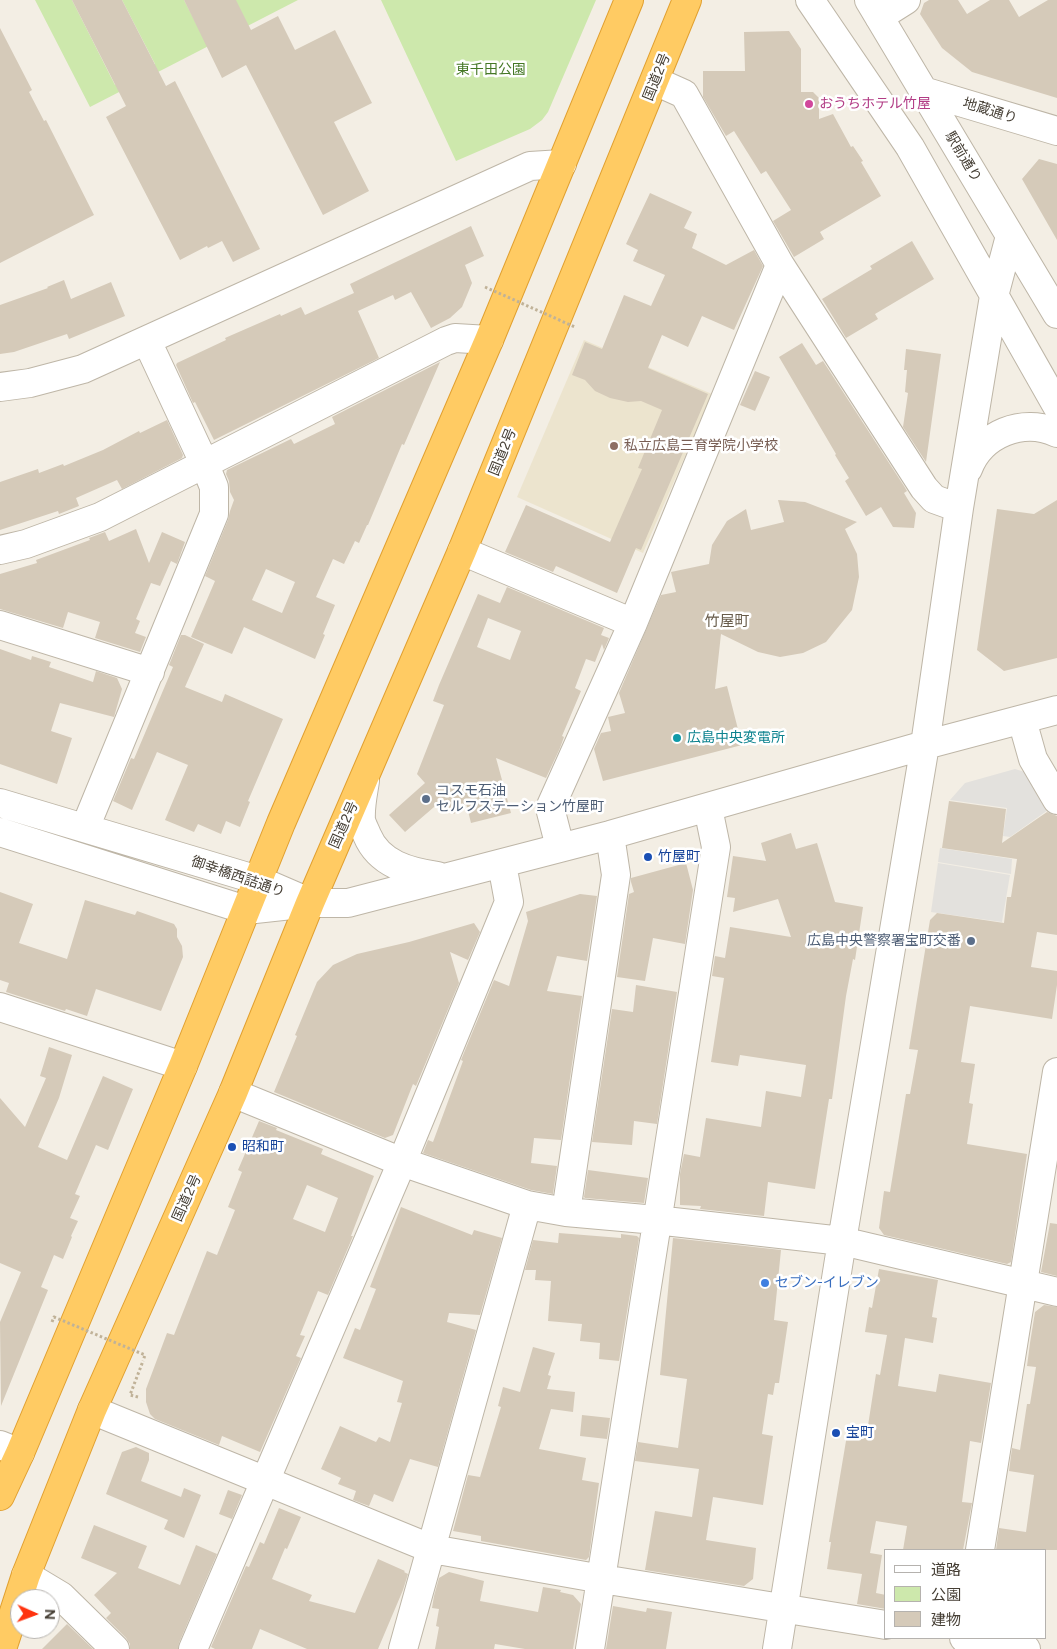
<!DOCTYPE html>
<html>
<head>
<meta charset="utf-8">
<style>
	body { margin:0 }
	#map { position:relative; width:1057px; height:1649px; overflow:hidden; background:#f3eee4; font-family:Figtree,"Noto Sans JP",sans-serif }
	canvas { display:block }
	.legend { position:absolute; left:884px; top:1549px; width:162px; height:90px; box-sizing:border-box; background:#fff; border:1px solid #b5b2ae; margin:0; padding:6px 9px; list-style:none; font-size:15px; color:#453e34 }
	.legend li { display:flex; align-items:center; gap:10px; height:25px }
	.legend b { width:25px; border:1px solid #b5b2ae }
	.north { position:absolute; left:10px; top:1589px; width:50px; height:50px; box-sizing:border-box; background:#fff; border:1px solid #b5b2ae; border-radius:50%; rotate:92deg; font-size:14px; font-weight:700; line-height:20px; text-align:center; color:#453e34 }
	.north::after { content:''; display:block; margin:auto; width:18px; height:22px; background:#ff330f; clip-path:polygon(50% 0,100% 100%,50% 72%,0 100%) }
</style>
</head>
<body>
<div id="map">
<canvas width="1057" height="1649"></canvas>
<ul class="legend">
<li><b style="height:6px;background:#fff"></b>道路</li>
<li><b style="height:14px;background:#cde8ac"></b>公園</li>
<li><b style="height:14px;background:#d5cab9"></b>建物</li>
</ul>
<div class="north">N</div>
</div>
<script>
const c = document.querySelector('canvas').getContext('2d');
c.lineJoin = 'round';
function fill(path, color) {
  c.fillStyle = color;
  c.fill(path, 'evenodd');
}
function stroke(path, color, width, dash) {
  c.strokeStyle = color;
  c.lineWidth = width;
  c.lineCap = dash ? 'butt' : 'round';
  c.setLineDash(dash || []);
  c.stroke(path);
}
function write(font, color, halo, rows, align = 'center') {
  c.font = font + ' Figtree,"Noto Sans JP",sans-serif';
  c.lineWidth = 5;
  c.setLineDash([]);
  c.textBaseline = 'middle';
  c.strokeStyle = halo;
  c.fillStyle = color;
  for (const [text, x, y, turn = 0] of rows) {
    c.save();
    c.translate(x, y);
    c.rotate((+turn || 0) * Math.PI / 180);
    c.textAlign = isNaN(turn) ? turn : align;
    if (halo) c.strokeText(text, 0, 0);
    c.fillText(text, 0, 0);
    c.restore();
  }
}
const education = new Path2D(`
	M 584,340 L 712,394 L 643,553 L 517,497 Z`);
const green = new Path2D(`
	M 35,0 L 72,0 L 115,85 L 155,64 L 122,0 L 184,0 L 204,39 L 236,0 L 298,0 L 90,107 Z
	M 381,0 L 596,0 L 548,112 L 542,120 L 530,129 L 456,161 Z`);
const parking = new Path2D(`
	M 1015,769 L 1025,772 L 1048,810 L 1010,837 L 1003,836 L 1007,808 L 950,800 L 965,783 Z
	M 940,848 L 1012,859 L 1011,874 L 938,862 Z
	M 938,863 L 1010,875 L 1002,922 L 931,912 Z`);
const building = new Path2D(`
	M 72,0 L 122,0 L 166,86 L 175,81 L 260,249 L 233,262 L 222,241 L 208,248 L 207,246 L 180,260 L 106,117 L 126,106 Z
	M 184,0 L 236,0 L 251,30 L 278,16 L 295,50 L 335,30 L 372,103 L 334,122 L 369,191 L 323,215 L 246,65 L 222,78 Z
	M 929,0 L 958,0 L 967,14 L 990,0 L 1009,0 L 1019,17 L 1048,0 L 1057,0 L 1057,98 L 972,72 L 942,48 L 920,14 L 924,3 Z
	M 0,28 L 32,90 L 29,92 L 44,121 L 46,120 L 94,215 L 0,263 Z
	M 789,31 L 801,49 L 801,92 L 813,92 L 819,98 L 819,119 L 833,114 L 851,147 L 853,146 L 863,161 L 861,162 L 881,196 L 820,232 L 824,239 L 794,257 L 773,221 L 791,210 L 766,171 L 761,174 L 734,131 L 726,136 L 703,97 L 703,71 L 745,71 L 744,32 Z
	M 1039,159 L 1057,164 L 1057,240 L 1022,179 Z
	M 650,193 L 692,212 L 684,228 L 697,234 L 692,248 L 726,265 L 754,250 L 763,266 L 734,330 L 702,316 L 688,347 L 662,335 L 648,368 L 708,394 L 641,550 L 636,548 L 617,593 L 556,566 L 553,572 L 505,552 L 526,505 L 610,542 L 642,469 L 638,468 L 662,410 L 641,401 L 628,402 L 610,398 L 595,391 L 585,380 L 572,375 L 585,342 L 602,349 L 624,295 L 651,306 L 665,275 L 633,261 L 638,250 L 626,244 Z
	M 471,226 L 484,256 L 465,265 L 472,283 L 462,307 L 450,318 L 431,328 L 411,292 L 395,300 L 393,295 L 358,311 L 379,358 L 214,440 L 195,402 L 193,403 L 176,365 L 177,363 L 226,340 L 225,338 L 280,314 L 281,316 L 301,307 L 305,315 L 354,293 L 350,284 Z
	M 912,241 L 934,279 L 875,314 L 878,319 L 846,338 L 822,299 L 872,269 L 870,266 Z
	M 64,280 L 71,299 L 111,282 L 125,316 L 69,339 L 67,334 L 14,352 L 0,354 L 0,305 L 48,288 L 47,287 Z
	M 802,343 L 816,365 L 823,361 L 904,486 L 907,491 L 904,493 L 916,513 L 914,528 L 893,527 L 881,507 L 866,516 L 845,481 L 849,478 L 835,455 L 836,454 L 779,357 Z
	M 906,349 L 941,354 L 926,462 L 903,427 L 908,393 L 905,392 L 907,370 L 904,370 Z
	M 440,362 L 404,445 L 402,444 L 368,525 L 367,525 L 359,543 L 355,541 L 344,564 L 333,559 L 316,597 L 335,605 L 323,634 L 325,635 L 315,659 L 244,627 L 232,654 L 191,637 L 215,581 L 205,576 L 228,520 L 230,511 L 234,500 L 230,492 L 229,481 L 226,474 L 227,470 L 291,439 L 294,444 L 335,424 L 332,417 ZM 266,569 L 295,582 L 282,613 L 252,600 Z
	M 755,371 L 770,377 L 755,411 L 740,405 Z
	M 167,420 L 183,455 L 182,458 L 122,489 L 117,480 L 76,498 L 79,506 L 59,514 L 58,511 L 0,530 L 0,482 L 38,469 L 39,473 L 63,464 L 64,466 L 103,450 L 139,431 L 140,433 Z
	M 778,500 L 805,502 L 857,522 L 845,529 L 857,554 L 859,577 L 852,610 L 826,642 L 803,653 L 780,657 L 758,652 L 721,634 L 715,689 L 727,686 L 742,745 L 603,781 L 594,749 L 601,733 L 611,731 L 608,717 L 625,713 L 619,693 L 661,595 L 676,592 L 671,572 L 709,564 L 712,545 L 727,521 L 746,509 L 751,530 L 784,522 Z
	M 1057,500 L 1057,658 L 1004,671 L 977,650 L 997,509 L 1034,514 Z
	M 136,529 L 149,563 L 162,532 L 185,542 L 177,564 L 171,561 L 160,586 L 151,583 L 136,619 L 140,621 L 135,633 L 146,637 L 140,652 L 95,638 L 100,622 L 68,612 L 63,628 L 0,609 L 0,574 L 37,563 L 36,560 L 90,540 L 89,538 L 105,532 L 109,541 Z
	M 507,587 L 604,628 L 601,635 L 609,638 L 604,650 L 602,644 L 595,662 L 586,659 L 575,688 L 581,691 L 562,736 L 564,737 L 560,748 L 546,778 L 496,758 L 511,813 L 471,823 L 466,803 L 454,814 L 441,801 L 405,832 L 389,815 L 425,783 L 417,774 L 444,705 L 433,701 L 439,685 L 478,594 L 500,603 ZM 488,618 L 521,631 L 510,660 L 477,647 Z
	M 181,635 L 185,635 L 204,644 L 185,687 L 222,702 L 225,694 L 283,719 L 248,801 L 250,802 L 240,827 L 226,821 L 221,834 L 198,824 L 194,832 L 165,820 L 188,765 L 157,752 L 132,810 L 113,801 L 131,758 L 134,759 L 173,667 L 169,665 Z
	M 0,649 L 31,660 L 32,656 L 51,662 L 49,667 L 93,682 L 96,671 L 117,678 L 122,689 L 114,717 L 60,703 L 51,731 L 72,738 L 57,784 L 0,764 Z
	M 949,801 L 1006,809 L 1002,843 L 1047,812 L 1057,816 L 1057,935 L 1037,932 L 1031,967 L 1057,971 L 1057,985 L 1052,1019 L 970,1006 L 961,1062 L 975,1064 L 969,1103 L 973,1104 L 967,1144 L 1027,1154 L 1011,1262 L 1007,1264 L 884,1235 L 879,1228 L 884,1191 L 890,1192 L 906,1094 L 910,1094 L 918,1050 L 909,1049 L 930,920 L 937,913 L 1004,923 L 1007,897 L 1011,897 L 1017,859 L 942,848 Z
	M 791,833 L 796,849 L 817,843 L 835,902 L 863,907 L 855,960 L 853,959 L 846,996 L 832,1099 L 829,1099 L 815,1189 L 768,1182 L 764,1216 L 700,1209 L 701,1206 L 680,1205 L 680,1174 L 684,1154 L 700,1157 L 706,1118 L 761,1127 L 766,1091 L 801,1097 L 806,1065 L 740,1055 L 738,1066 L 711,1062 L 724,978 L 712,976 L 715,956 L 725,958 L 730,927 L 791,937 L 778,899 L 733,912 L 735,898 L 727,897 L 733,856 L 766,861 L 761,843 Z
	M 686,863 L 693,890 L 685,944 L 653,938 L 645,981 L 617,977 L 629,894 L 634,892 L 631,882 L 631,878 Z
	M 0,892 L 33,904 L 19,943 L 67,959 L 85,900 L 135,915 L 137,911 L 174,924 L 177,929 L 177,937 L 182,946 L 183,957 L 161,1011 L 96,989 L 87,1016 L 66,1009 L 65,1011 L 6,992 L 9,983 L 0,980 Z
	M 580,894 L 597,896 L 587,961 L 557,956 L 547,991 L 582,996 L 561,1140 L 534,1138 L 531,1163 L 557,1166 L 553,1194 L 531,1190 L 423,1153 L 428,1140 L 433,1142 L 463,1061 L 461,1060 L 494,980 L 509,986 L 528,921 L 526,912 Z
	M 474,923 L 480,932 L 468,960 L 450,952 L 459,983 L 416,1086 L 413,1084 L 393,1135 L 385,1138 L 274,1092 L 297,1036 L 295,1035 L 317,982 L 333,965 L 357,954 L 409,942 Z
	M 636,985 L 677,992 L 657,1124 L 634,1121 L 632,1145 L 592,1142 L 612,1009 L 633,1012 Z
	M 49,1047 L 72,1055 L 59,1098 L 38,1147 L 67,1160 L 103,1076 L 133,1089 L 108,1150 L 96,1145 L 75,1194 L 80,1196 L 70,1218 L 78,1221 L 71,1236 L 72,1237 L 63,1259 L 54,1255 L 41,1287 L 48,1290 L 1,1406 L 0,1322 L 21,1272 L 0,1263 L 0,1098 L 25,1127 L 46,1078 L 40,1076 Z
	M 259,1121 L 277,1128 L 276,1130 L 323,1149 L 321,1154 L 374,1176 L 351,1236 L 353,1236 L 328,1295 L 318,1291 L 300,1335 L 305,1336 L 296,1356 L 301,1358 L 260,1452 L 222,1436 L 219,1445 L 155,1419 L 150,1414 L 146,1402 L 146,1389 L 167,1333 L 174,1335 L 207,1251 L 217,1255 L 235,1210 L 228,1207 L 242,1172 L 238,1170 ZM 307,1185 L 338,1198 L 325,1232 L 293,1219 Z
	M 588,1170 L 648,1178 L 644,1203 L 585,1198 L 584,1197 Z
	M 401,1207 L 472,1235 L 474,1230 L 502,1238 L 480,1315 L 449,1313 L 447,1322 L 476,1330 L 438,1467 L 410,1459 L 393,1502 L 374,1494 L 369,1506 L 353,1500 L 356,1491 L 338,1484 L 341,1478 L 321,1469 L 340,1426 L 376,1442 L 379,1437 L 390,1442 L 402,1403 L 397,1402 L 403,1381 L 343,1358 L 355,1328 L 360,1330 L 376,1289 L 370,1287 Z
	M 1050,1223 L 1057,1224 L 1057,1276 L 1041,1272 Z
	M 559,1233 L 621,1238 L 621,1234 L 637,1236 L 639,1238 L 619,1361 L 599,1359 L 600,1343 L 580,1341 L 582,1324 L 548,1321 L 551,1281 L 535,1280 L 536,1270 L 525,1270 L 533,1240 L 558,1243 Z
	M 673,1238 L 781,1250 L 774,1320 L 788,1322 L 779,1383 L 775,1383 L 773,1395 L 768,1394 L 762,1434 L 773,1436 L 763,1505 L 713,1497 L 706,1540 L 756,1548 L 753,1579 L 744,1586 L 645,1570 L 655,1511 L 692,1517 L 699,1469 L 635,1461 L 638,1442 L 678,1448 L 687,1379 L 660,1375 Z
	M 879,1269 L 938,1280 L 932,1317 L 937,1318 L 933,1343 L 905,1338 L 898,1386 L 936,1392 L 939,1374 L 991,1383 L 981,1443 L 970,1441 L 962,1502 L 972,1503 L 963,1550 L 903,1550 L 907,1526 L 876,1521 L 870,1553 L 882,1555 L 876,1593 L 886,1595 L 886,1609 L 857,1604 L 862,1574 L 827,1569 L 831,1542 L 829,1542 L 848,1429 L 867,1432 L 876,1374 L 880,1375 L 887,1335 L 865,1332 L 869,1307 L 872,1308 Z
	M 1044,1305 L 1057,1307 L 1057,1550 L 996,1550 L 999,1528 L 1026,1532 L 1034,1475 L 1009,1471 L 1012,1448 L 1020,1450 L 1027,1404 L 1030,1404 L 1036,1367 L 1027,1366 L 1030,1343 L 1035,1312 Z
	M 533,1347 L 555,1353 L 548,1375 L 551,1376 L 547,1389 L 575,1392 L 573,1412 L 551,1409 L 539,1449 L 586,1458 L 582,1480 L 599,1483 L 589,1557 L 586,1560 L 481,1541 L 481,1536 L 453,1531 L 468,1475 L 480,1477 L 501,1407 L 498,1406 L 503,1387 L 520,1392 Z
	M 582,1415 L 610,1418 L 607,1439 L 580,1436 Z
	M 136,1447 L 149,1453 L 149,1460 L 141,1481 L 181,1497 L 184,1488 L 201,1495 L 184,1538 L 164,1529 L 168,1520 L 106,1494 L 122,1452 Z
	M 228,1490 L 242,1495 L 232,1519 L 219,1514 Z
	M 279,1508 L 301,1517 L 287,1549 L 285,1548 L 272,1579 L 312,1595 L 309,1601 L 355,1613 L 378,1559 L 405,1571 L 404,1572 L 408,1574 L 403,1590 L 378,1649 L 307,1649 L 260,1629 L 252,1649 L 215,1649 L 211,1647 L 246,1566 L 249,1567 L 260,1542 L 264,1544 Z
	M 94,1525 L 147,1546 L 138,1568 L 180,1585 L 196,1545 L 217,1554 L 179,1643 L 178,1649 L 130,1649 L 130,1644 L 126,1638 L 106,1618 L 111,1613 L 94,1595 L 117,1573 L 81,1558 Z
	M 449,1572 L 484,1581 L 480,1601 L 538,1612 L 543,1587 L 561,1590 L 560,1592 L 573,1595 L 581,1604 L 573,1649 L 525,1649 L 495,1644 L 494,1649 L 435,1649 L 439,1627 L 436,1626 L 439,1609 L 432,1608 L 434,1596 L 439,1578 Z
	M 613,1606 L 646,1612 L 647,1608 L 672,1612 L 666,1649 L 606,1649 Z
	M 67,1624 L 93,1649 L 42,1649 Z`);
const path = new Path2D(`
	M 138,1397 L 130,1395 L 143,1361`);
const minor = new Path2D(`
	M 810,0 L 910,147 L 1057,406
	M 869,0 L 1057,314
	M 879,17 L 906,0
	M 655,81 L 684,94 L 780,265 L 924,488 L 934,499 L 959,508
	M 923,91 L 1057,131
	M 0,387 L 30,383 L 83,369 L 530,166 L 562,164
	M 968,469 C 981,434 1023,417 1057,433
	M 0,550 L 26,544 L 100,517 L 446,341 L 455,338 L 489,340
	M 462,551 L 633,623
	M 0,625 L 150,672
	M 1022,720 L 1033,759 L 1057,800
	M 365,781 C 363,794 360,807 361,820 C 362,825 365,830 367,835 C 379,864 409,872 438,876
	M 0,803 L 258,880 L 309,902
	M 85,828 L 214,514 L 214,487 L 205,465 L 147,341
	M 0,832 L 246,910 L 310,903 L 348,903 L 610,835 L 925,745 L 1057,710
	M 560,847 L 550,808 L 633,623 L 780,265
	M 0,1007 L 183,1066
	M 233,1093 L 402,1162 L 527,1205 L 566,1212 L 656,1220 L 842,1241 L 1057,1292
	M 566,1212 L 616,875 L 610,835
	M 92,1410 L 432,1549 L 602,1579 L 886,1625
	M 0,1445 L 20,1453
	M 980,1550 L 1057,1072
	M 26,1575 L 61,1596 L 115,1649
	M 964,1638 L 1026,1649
	M 193,1649 L 402,1162 L 509,902 L 502,864
	M 403,1649 L 527,1205
	M 590,1649 L 716,847 L 708,808
	M 777,1649 L 842,1241 L 925,745 L 959,508 L 994,296 L 1010,236`);
const highway = new Path2D(`
	M 0,1496 L 20,1453 L 183,1066 L 281,823 L 489,340 L 629,0
	M 2,1649 L 26,1575 L 92,1410 L 233,1093 L 310,903 L 462,551 L 687,0`);
const pathBridge = new Path2D(`
	M 485,287 L 575,327
	M 52,1322 L 54,1317 L 145,1355 L 143,1361`);
const markers = [
	[809,104,5,"#d1479c"],
	[614,446,5,"#8d6e63"],
	[677,738,5,"#0f9aa8"],
	[426,799,5,"#5c6f8a"],
	[648,857,5,"#1a4fb4"],
	[971,941,5,"#5c6f8a"],
	[232,1147,5,"#1a4fb4"],
	[765,1283,5,"#3f7fe0"],
	[836,1433,5,"#1a4fb4"]
];
const parkNames = [
	["東千田公園",491,70]
];
const streetNames = [
	["国道2号",657,77,-68],
	["地蔵通り",990,111,17],
	["駅前通り",963,157,59],
	["国道2号",503,452,-68],
	["国道2号",344,825,-66],
	["御幸橋西詰通り",238,877,19],
	["国道2号",187,1198,-66]
];
const hotelNames = [
	["おうちホテル竹屋",819,104]
];
const educationNames = [
	["私立広島三育学院小学校",624,446]
];
const cultureNames = [
	["広島中央変電所",687,738]
];
const serviceNames = [
	["コスモ石油",436,791],
	["セルフステーション竹屋町",436,807],
	["広島中央警察署宝町交番",961,941,"right"]
];
const transitNames = [
	["竹屋町",658,857],
	["昭和町",242,1147],
	["宝町",846,1433]
];
const shopNames = [
	["セブン-イレブン",775,1283]
];
const neighbourhoodNames = [
	["竹屋町",727,622]
];
fill(education, '#ece4ce');
fill(green, '#cde8ac');
fill(parking, '#e3e1dd');
fill(building, '#d5cab9');
stroke(minor, '#beb6a7', 30);
stroke(highway, '#e1a030', 30);
stroke(path, '#c0b298', 3, [2.5, 2.5]);
stroke(minor, '#fff', 28);
stroke(highway, '#ffcb63', 28);
stroke(pathBridge, '#c0b298', 3, [2.5, 2.5]);
for (const [x, y, r, color] of markers) {
  const dot = new Path2D();
  dot.arc(x, y, r, 0, 2 * Math.PI);
  c.fillStyle = color;
  c.fill(dot);
  stroke(dot, '#fff', 2);
}
write('14px', '#457826', '#fff', parkNames);
write('14px', '#453e34', '#fff', streetNames);
write('14px', '#b23c85', '#fff', hotelNames, 'left');
write('14px', '#785e54', '#fff', educationNames, 'left');
write('14px', '#0d838f', '#fff', cultureNames, 'left');
write('14px', '#4e5e75', '#fff', serviceNames, 'left');
write('14px', '#164399', '#fff', transitNames, 'left');
write('14px', '#366cbe', '#fff', shopNames, 'left');
write('15px', '#685c4b', '#fff', neighbourhoodNames);
</script>
</body>
</html>
